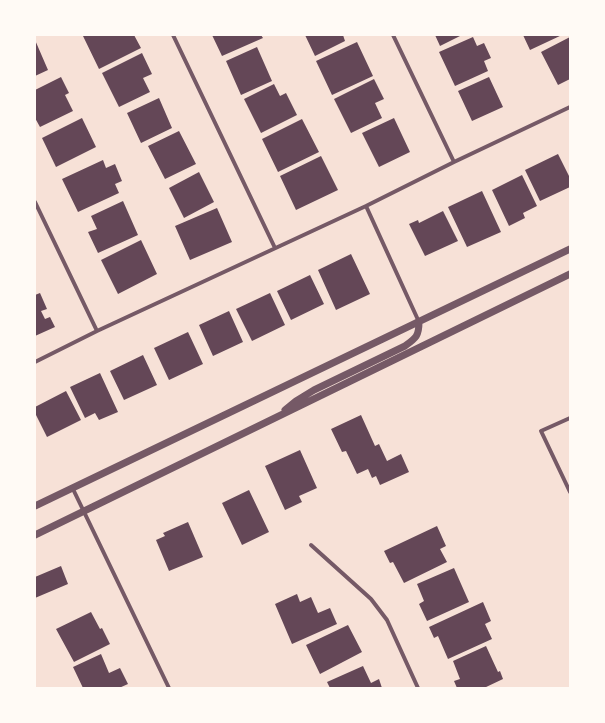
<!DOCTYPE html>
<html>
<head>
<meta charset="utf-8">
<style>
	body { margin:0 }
	#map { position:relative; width:605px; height:723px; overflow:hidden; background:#f7e1d7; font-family:"PT Sans",sans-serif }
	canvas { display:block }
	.frame { position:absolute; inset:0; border:36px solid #fffaf5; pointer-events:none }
</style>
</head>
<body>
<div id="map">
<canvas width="605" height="723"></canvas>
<div class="frame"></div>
</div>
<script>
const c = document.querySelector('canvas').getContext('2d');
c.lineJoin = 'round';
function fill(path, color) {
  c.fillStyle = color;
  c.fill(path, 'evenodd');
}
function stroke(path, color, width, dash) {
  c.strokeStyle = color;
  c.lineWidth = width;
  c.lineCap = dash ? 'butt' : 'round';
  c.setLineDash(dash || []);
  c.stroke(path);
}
const building = new Path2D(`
	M 85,35 L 134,35 L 141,48 L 99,69 L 83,36 Z
	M 212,35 L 261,35 L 263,38 L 222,56 Z
	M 305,35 L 343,35 L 345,41 L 315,56 Z
	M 435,35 L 462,35 L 440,46 Z
	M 523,35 L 562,35 L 530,50 Z
	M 473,37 L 477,46 L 484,43 L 491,58 L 484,61 L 488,71 L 455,86 L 439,52 Z
	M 570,37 L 570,79 L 558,85 L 541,52 Z
	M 35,40 L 48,70 L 35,76 Z
	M 357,42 L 373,76 L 332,95 L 316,61 Z
	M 257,47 L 272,81 L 241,95 L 226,61 Z
	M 142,53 L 152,74 L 143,78 L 150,92 L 119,107 L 102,73 Z
	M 61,77 L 69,93 L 65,95 L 73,111 L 40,127 L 35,118 L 35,90 Z
	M 489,77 L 503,107 L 472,121 L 458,91 Z
	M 374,79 L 384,99 L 375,103 L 382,118 L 351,133 L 334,99 Z
	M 274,84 L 280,96 L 286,93 L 297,115 L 261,133 L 244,99 Z
	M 159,98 L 172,128 L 141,143 L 127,113 Z
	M 82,118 L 96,147 L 56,167 L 42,138 Z
	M 394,118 L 410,152 L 379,167 L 362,133 Z
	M 302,119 L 319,152 L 278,172 L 262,139 Z
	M 179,131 L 196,164 L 165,179 L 148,146 Z
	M 558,154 L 570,178 L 570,187 L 540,201 L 525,170 Z
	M 321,156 L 338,190 L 296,210 L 280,176 Z
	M 103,160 L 106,168 L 115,164 L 122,181 L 115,184 L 119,193 L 78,212 L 62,179 Z
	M 199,172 L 214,202 L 184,218 L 169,188 Z
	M 522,175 L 537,206 L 523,213 L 525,218 L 509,226 L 492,190 Z
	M 482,191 L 501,232 L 467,247 L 448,207 Z
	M 123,201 L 138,235 L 98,253 L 88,232 L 97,229 L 91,216 Z
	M 217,208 L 232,242 L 190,260 L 175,226 Z
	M 443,211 L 458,241 L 425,256 L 409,224 L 418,220 L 419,223 Z
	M 141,240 L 157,274 L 118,294 L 101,260 Z
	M 351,254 L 370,294 L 336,310 L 318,270 Z
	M 310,275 L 324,304 L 291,320 L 277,291 Z
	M 40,293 L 47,309 L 41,311 L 45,319 L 50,317 L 55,327 L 35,336 L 35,295 Z
	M 270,293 L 285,325 L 252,341 L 236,309 Z
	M 229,311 L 243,342 L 213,356 L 199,325 Z
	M 188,332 L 203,364 L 169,380 L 154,348 Z
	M 143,355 L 157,385 L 124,400 L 110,371 Z
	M 100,373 L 118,412 L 99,420 L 95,413 L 85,418 L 70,387 Z
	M 66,391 L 81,420 L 47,437 L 35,413 L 35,407 Z
	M 361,415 L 375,446 L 379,444 L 387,461 L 401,454 L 409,472 L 380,485 L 376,476 L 372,478 L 368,469 L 357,474 L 346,451 L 342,452 L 331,429 Z
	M 300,450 L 317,488 L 299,496 L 302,502 L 285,510 L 265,466 Z
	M 249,490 L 269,532 L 242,545 L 222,503 Z
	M 188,522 L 203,557 L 169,571 L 156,540 L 165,536 L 163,533 Z
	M 437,526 L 446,546 L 440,549 L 447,562 L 404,583 L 393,562 L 390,563 L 384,551 Z
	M 61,566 L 68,584 L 35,598 L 35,577 Z
	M 454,568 L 469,602 L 427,621 L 419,604 L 424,601 L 417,584 Z
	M 297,594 L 300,602 L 311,597 L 318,613 L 330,608 L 337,624 L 292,644 L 275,604 Z
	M 483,602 L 491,621 L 485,624 L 492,639 L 448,659 L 438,636 L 434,638 L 429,627 Z
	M 91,612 L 100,629 L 102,628 L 110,644 L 74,662 L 56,629 Z
	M 348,625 L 362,652 L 320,674 L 306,645 Z
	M 486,646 L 498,672 L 500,671 L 503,679 L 484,688 L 457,688 L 454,681 L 460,679 L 453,661 Z
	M 101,654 L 109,673 L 120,668 L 128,684 L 119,688 L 83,688 L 73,667 Z
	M 363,666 L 371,683 L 379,679 L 382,688 L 330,688 L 327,682 Z`);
const minor = new Path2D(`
	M 173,35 L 275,248
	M 393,35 L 454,162
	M 35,202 L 97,331
	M 366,206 L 419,322
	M 35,362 L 97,331 L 366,206 L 454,162 L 570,107
	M 570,418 L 541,431 L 570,492
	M 72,487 L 169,688
	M 311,545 L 371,599 L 387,620 L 418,688`);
const tertiary = new Path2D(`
	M 285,410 L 296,401 L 314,390 L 405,346 C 416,338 419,336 419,322
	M 35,506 L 570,249
	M 35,535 L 570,274`);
fill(building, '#644757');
stroke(minor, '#755966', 4);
stroke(tertiary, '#755966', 7);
</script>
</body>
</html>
